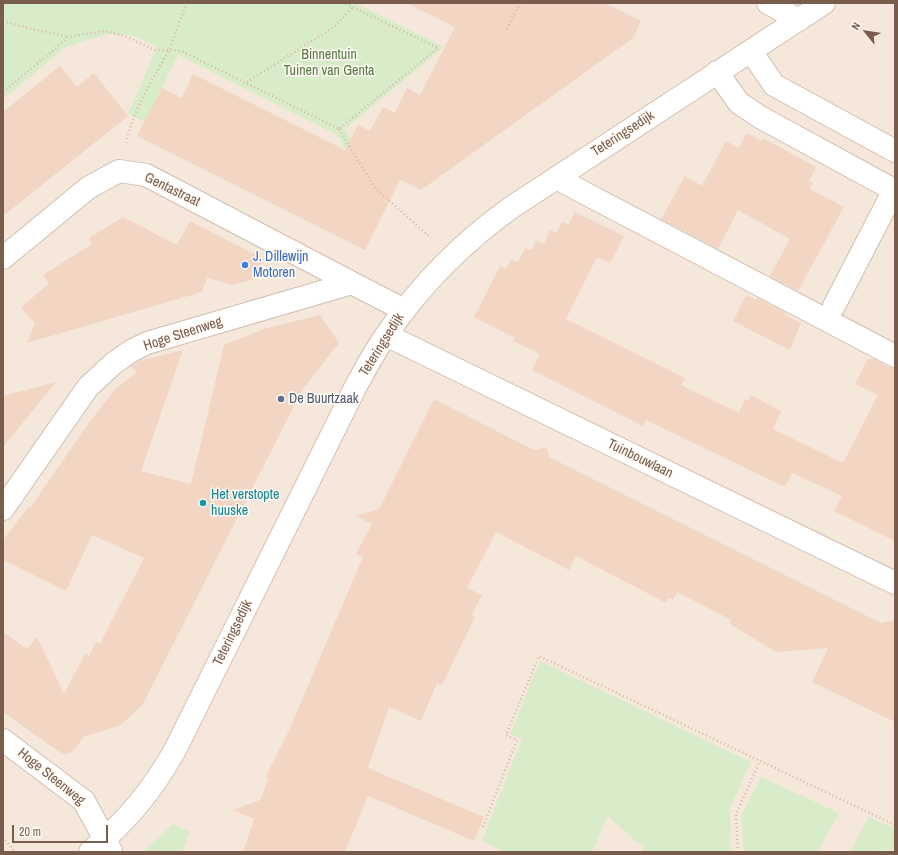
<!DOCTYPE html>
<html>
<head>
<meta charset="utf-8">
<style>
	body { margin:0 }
	#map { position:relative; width:898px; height:855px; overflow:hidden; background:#fdf6ec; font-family:"Archivo Narrow",sans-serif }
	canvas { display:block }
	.frame { position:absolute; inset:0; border:4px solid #7a5c4d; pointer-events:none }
	.north { position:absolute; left:846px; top:12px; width:40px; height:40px; -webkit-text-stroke:3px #fffaf3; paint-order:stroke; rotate:300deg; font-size:11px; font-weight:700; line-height:16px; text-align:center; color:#7a5c4d }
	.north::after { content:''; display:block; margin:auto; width:14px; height:18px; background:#7a5c4d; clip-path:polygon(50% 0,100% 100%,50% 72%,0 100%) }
	.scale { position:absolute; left:12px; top:825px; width:96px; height:18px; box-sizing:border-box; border:2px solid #7a5c4d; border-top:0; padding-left:5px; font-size:12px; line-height:14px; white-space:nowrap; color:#7a5c4d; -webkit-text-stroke:3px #fffaf3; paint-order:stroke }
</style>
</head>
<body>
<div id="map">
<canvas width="898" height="855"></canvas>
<div class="frame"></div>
<div class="north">N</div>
<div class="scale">20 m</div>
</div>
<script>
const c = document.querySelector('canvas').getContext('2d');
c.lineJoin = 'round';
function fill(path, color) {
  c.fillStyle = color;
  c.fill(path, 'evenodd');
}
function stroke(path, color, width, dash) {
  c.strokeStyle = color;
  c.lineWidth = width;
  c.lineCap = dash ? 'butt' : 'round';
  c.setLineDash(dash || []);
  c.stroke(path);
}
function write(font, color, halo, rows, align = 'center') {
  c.font = font + ' "Archivo Narrow",sans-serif';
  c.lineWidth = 3;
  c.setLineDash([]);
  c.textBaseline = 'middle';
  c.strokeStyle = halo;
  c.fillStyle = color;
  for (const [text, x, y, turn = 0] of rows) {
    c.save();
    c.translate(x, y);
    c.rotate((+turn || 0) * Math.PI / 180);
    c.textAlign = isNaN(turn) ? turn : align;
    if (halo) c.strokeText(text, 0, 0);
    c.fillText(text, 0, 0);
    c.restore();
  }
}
const residential = new Path2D(`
	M 3,3 L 895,3 L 895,852 L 3,852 Z`);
const green = new Path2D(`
	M 3,3 L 355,3 L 444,47 L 345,129 L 364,161 L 368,187 L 337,135 L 178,55 L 145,122 L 128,114 L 157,47 L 134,36 L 109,34 L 80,42 L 66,47 L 3,99 Z
	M 540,661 L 751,762 L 730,808 L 731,852 L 641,852 L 644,845 L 636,842 L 608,816 L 592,852 L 503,852 L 482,840 L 522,739 L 510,734 Z
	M 761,777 L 839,813 L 817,852 L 744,852 L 741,816 Z
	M 869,817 L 895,829 L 895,850 L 850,852 Z
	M 173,824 L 190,832 L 182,852 L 143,852 Z`);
const building = new Path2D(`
	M 406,3 L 605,3 L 641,21 L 633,38 L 421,190 L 400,180 L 365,250 L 137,136 L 162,88 L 182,98 L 193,74 L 345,150 L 358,125 L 370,131 L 383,107 L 395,113 L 407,88 L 420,95 L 455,27 Z
	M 60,66 L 77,87 L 94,73 L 128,116 L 3,216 L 3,112 Z
	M 747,133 L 762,141 L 763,138 L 816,167 L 809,181 L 813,183 L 810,189 L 844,207 L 798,291 L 770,276 L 790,239 L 738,210 L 718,249 L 661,219 L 685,176 L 702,186 L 726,141 L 739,148 Z
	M 575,212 L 624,236 L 610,263 L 597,257 L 566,319 L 685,378 L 681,385 L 739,413 L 745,399 L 748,401 L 751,395 L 781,411 L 773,429 L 843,463 L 878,395 L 855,384 L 868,359 L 874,359 L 889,367 L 895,368 L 895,541 L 834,511 L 842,496 L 792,473 L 785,487 L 646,420 L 643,426 L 532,370 L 540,354 L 513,341 L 515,338 L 474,317 L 500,266 L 506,269 L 511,259 L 518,262 L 525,248 L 532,250 L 536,240 L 544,244 L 550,230 L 556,233 L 562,222 L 568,225 Z
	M 123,217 L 177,245 L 190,221 L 264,259 L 254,279 L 232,285 L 207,278 L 202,292 L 27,343 L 35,323 L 21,308 L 49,283 L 43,275 L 92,244 L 89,238 Z
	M 746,295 L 756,300 L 758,298 L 786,313 L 785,315 L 801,323 L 790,350 L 733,321 Z
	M 320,315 L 339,343 L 302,390 L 143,704 L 121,725 L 83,737 L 76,748 L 70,753 L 64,754 L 58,751 L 3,712 L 3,632 L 27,649 L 37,637 L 64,694 L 85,654 L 89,656 L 96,642 L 100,644 L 144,558 L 92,535 L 66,591 L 3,560 L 3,540 L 28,507 L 30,508 L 88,424 L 116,388 L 137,373 L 131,366 L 139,361 L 183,350 L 141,471 L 191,484 L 224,345 L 267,328 Z
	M 56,382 L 3,447 L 3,396 Z
	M 434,399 L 534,450 L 547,447 L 549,457 L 881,623 L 895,620 L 895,722 L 812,682 L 828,648 L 776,652 L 730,624 L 731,620 L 677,592 L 673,600 L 668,598 L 666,603 L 576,556 L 569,570 L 496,532 L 467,588 L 482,595 L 472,615 L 475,617 L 442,685 L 437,683 L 421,721 L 389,707 L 368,768 L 484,817 L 474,841 L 368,796 L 345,852 L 243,852 L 254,819 L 233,810 L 260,800 L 268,780 L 266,776 L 287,735 L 363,557 L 356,554 L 372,524 L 355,516 L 379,509 Z`);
const path = new Path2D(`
	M 187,3 L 169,50 L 181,51 L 339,129 L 438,48 L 344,3
	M 3,21 L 33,29 L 68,37
	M 507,29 L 520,3
	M 247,82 L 334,27 L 353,7
	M 3,92 L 55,49 L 68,37 L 105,31 L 125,36 L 155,50 L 169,50 C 152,81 133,110 126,144
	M 339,129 L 375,188 L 431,238
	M 483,827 L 517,740 L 506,735 L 539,656 L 895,825
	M 3,837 L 15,852
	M 738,852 L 736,814 L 760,761`);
const minor = new Path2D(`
	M 768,3 L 799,20
	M 751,51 L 774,85 L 895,151
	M 717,72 L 739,103 L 760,117 L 894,190 L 834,306
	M 556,178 L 895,356
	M 3,258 L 88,188 L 119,171 L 146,175 L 352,283
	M 386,335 L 895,583
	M 3,509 L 88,387 L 114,363 L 131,351 L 147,343 L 352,283 L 404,310
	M 3,740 L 84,801 L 111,851
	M 90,852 C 126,822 152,791 175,750 L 356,386 C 366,368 375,350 387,334 C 421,284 463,242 512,207 L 824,3`);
const markers = [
	[245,265,4,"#3f7fe0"],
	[281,399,4,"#5c6f8a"],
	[203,503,4,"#0f9aa8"]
];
const parkNames = [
	["Binnentuin",329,55],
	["Tuinen van Genta",329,71]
];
const streetNames = [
	["Teteringsedijk",623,134,-33],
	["Gentastraat",172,190,26],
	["Hoge Steenweg",183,334,-18],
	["Teteringsedijk",382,345,-58],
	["Tuinbouwlaan",640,459,26],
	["Teteringsedijk",233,633,-64],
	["Hoge Steenweg",51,777,39]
];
const shopNames = [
	["J. Dillewijn",253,257],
	["Motoren",253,273]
];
const serviceNames = [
	["De Buurtzaak",289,399]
];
const cultureNames = [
	["Het verstopte",211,495],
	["huuske",211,511]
];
fill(residential, '#f5e8da');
fill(green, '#d8ecc9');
fill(building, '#f3d5c3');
stroke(minor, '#d1beb0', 24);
stroke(path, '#d9b8a5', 2.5, [1, 3]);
stroke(minor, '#fff', 22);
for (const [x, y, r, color] of markers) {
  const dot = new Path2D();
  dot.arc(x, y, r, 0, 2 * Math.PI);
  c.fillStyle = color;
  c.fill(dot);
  stroke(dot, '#fffaf3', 1.5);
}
write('14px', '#537a41', '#fffaf3', parkNames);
write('14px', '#7a5c4d', '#fffaf3', streetNames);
write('14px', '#366cbe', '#fffaf3', shopNames, 'left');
write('14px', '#4e5e75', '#fffaf3', serviceNames, 'left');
write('14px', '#0d838f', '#fffaf3', cultureNames, 'left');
</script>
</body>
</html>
